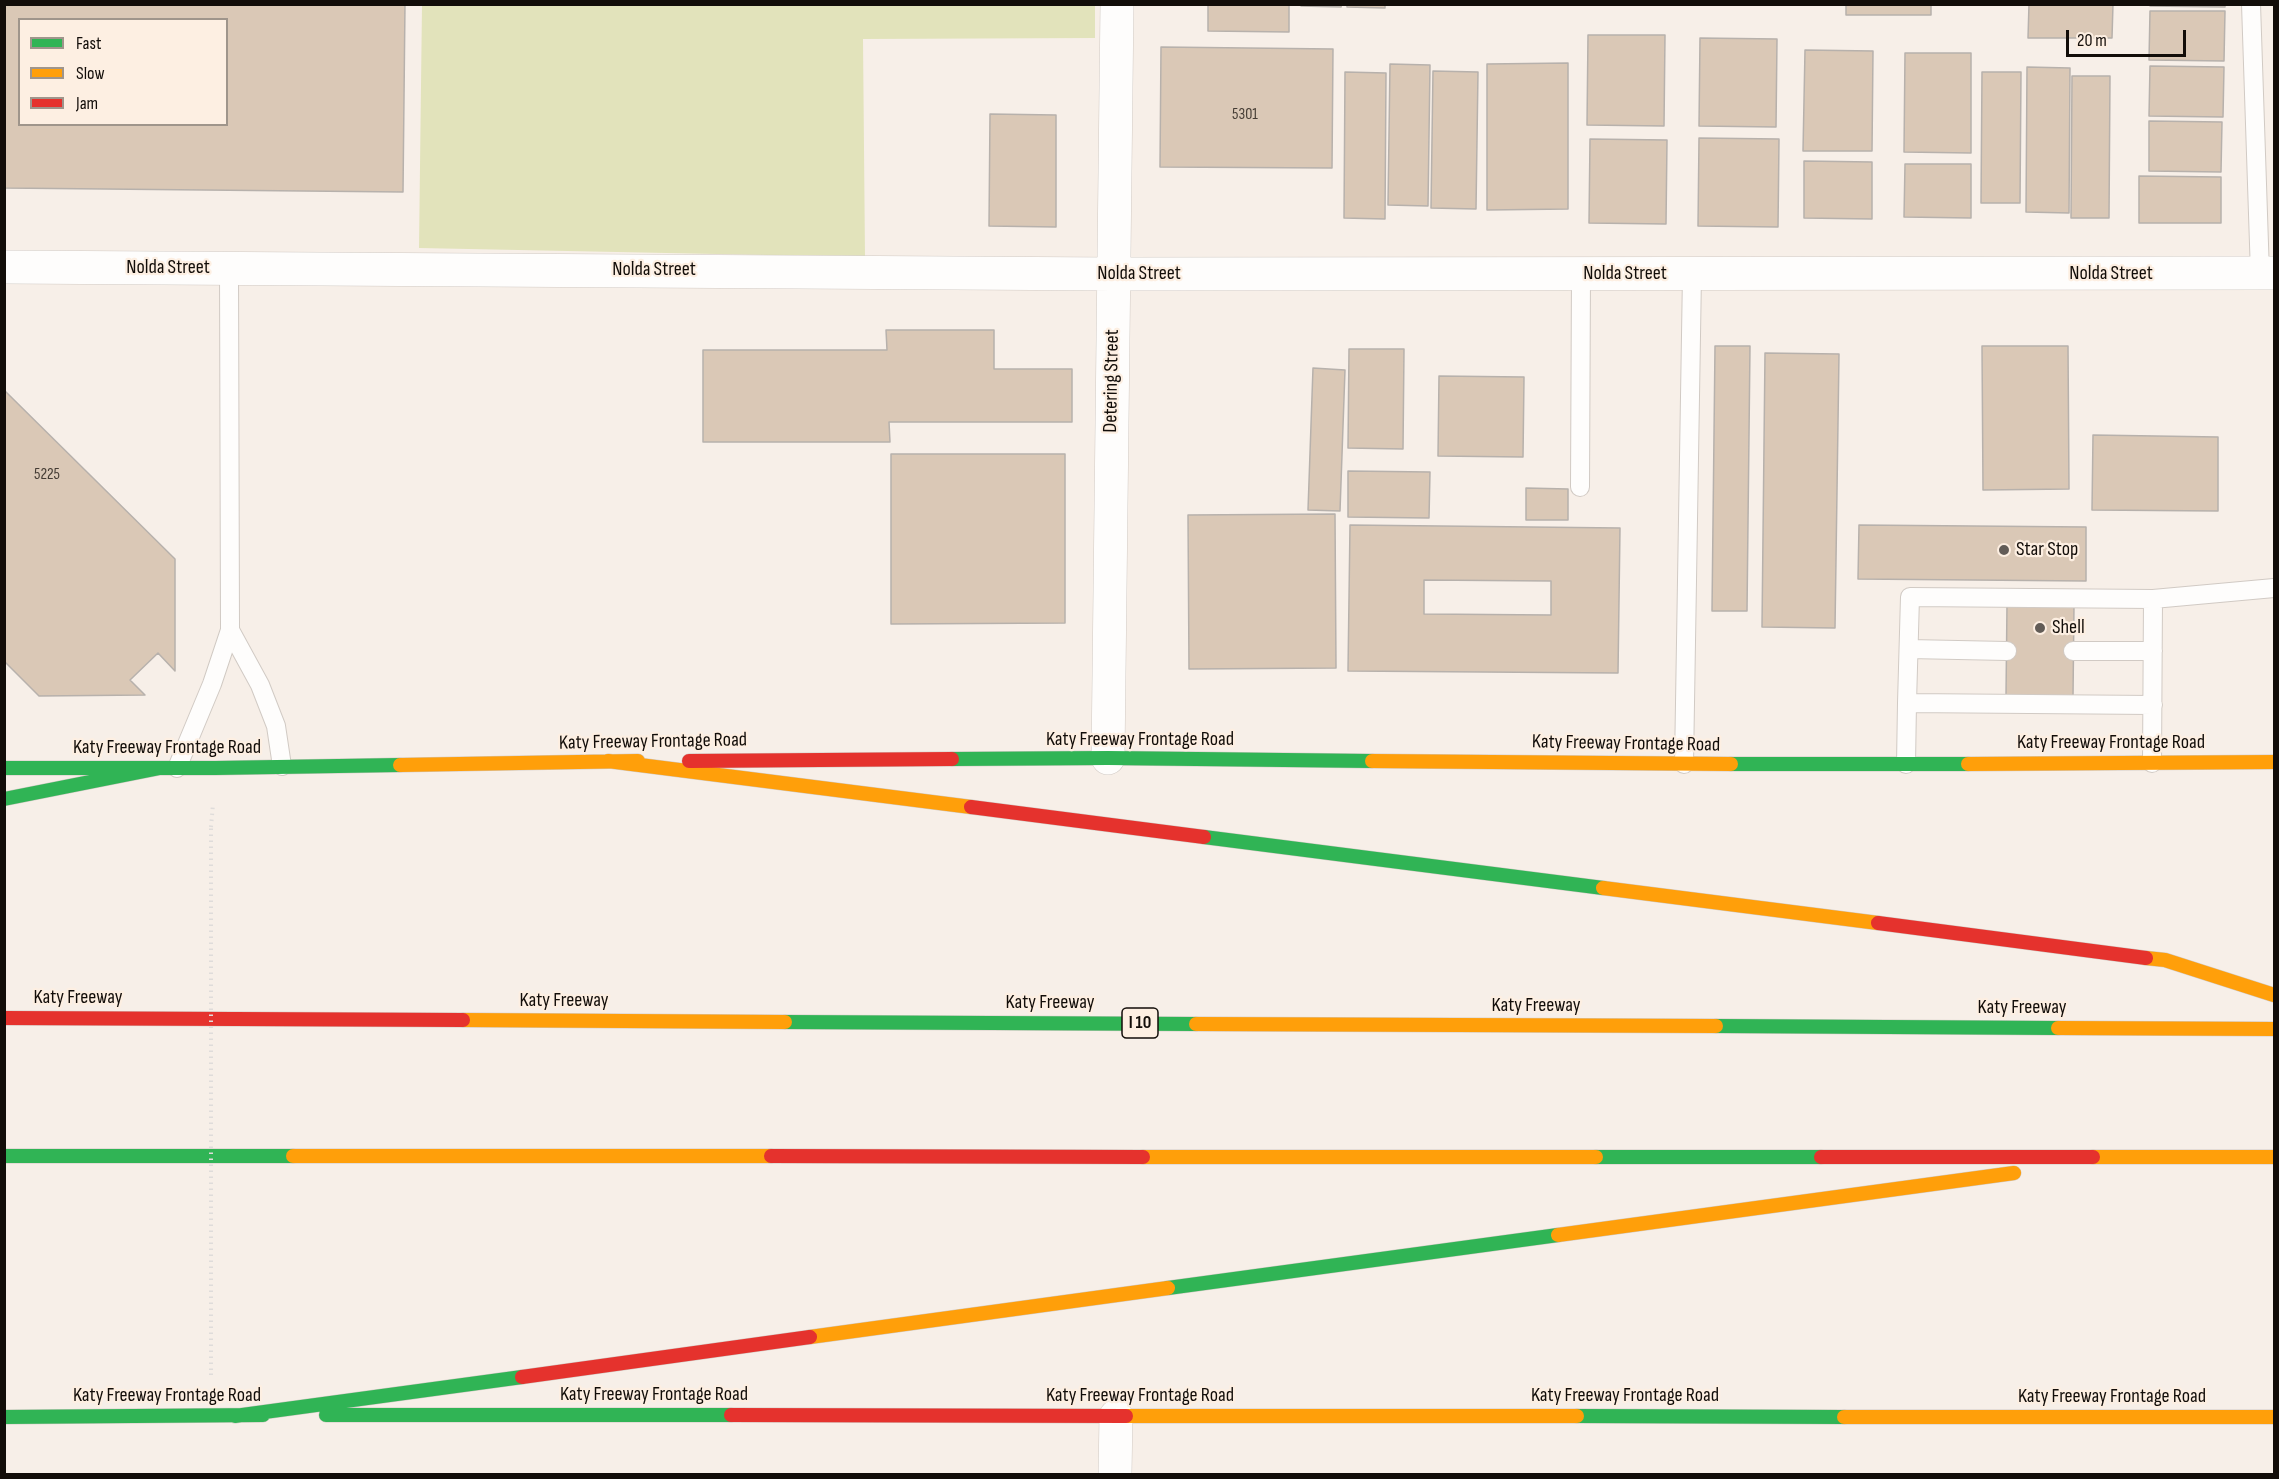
<!DOCTYPE html>
<html>
<head>
<meta charset="utf-8">
<style>
	body { margin:0 }
	#map { position:relative; width:2279px; height:1479px; overflow:hidden; background:#f7efe8; font-family:"Sofia Sans Condensed",sans-serif }
	canvas { display:block }
	.frame { position:absolute; inset:0; border:6px solid #120d09; pointer-events:none }
	.legend { position:absolute; left:18px; top:18px; width:210px; height:108px; box-sizing:border-box; background:#fdefe2; border:2px solid #9f958b; margin:0; padding:8px 10px; list-style:none; font-size:18px; color:#120d09 }
	.legend li { display:flex; align-items:center; gap:12px; height:30px }
	.legend b { width:30px; border:2px solid #9f958b }
	.scale { position:absolute; left:2066px; top:30px; width:120px; height:27px; box-sizing:border-box; border:3px solid #120d09; border-top:0; padding-left:8px; font-size:18px; line-height:21px; white-space:nowrap; color:#120d09; -webkit-text-stroke:4px #fdefe2; paint-order:stroke }
</style>
</head>
<body>
<div id="map">
<canvas width="2279" height="1479"></canvas>
<div class="frame"></div>
<ul class="legend">
<li><b style="height:8px;background:#30b455"></b>Fast</li>
<li><b style="height:8px;background:#ff9f0a"></b>Slow</li>
<li><b style="height:8px;background:#e5322d"></b>Jam</li>
</ul>
<div class="scale">20 m</div>
</div>
<script>
const c = document.querySelector('canvas').getContext('2d');
c.lineJoin = 'round';
function fill(path, color) {
  c.fillStyle = color;
  c.fill(path, 'evenodd');
}
function stroke(path, color, width, dash) {
  c.strokeStyle = color;
  c.lineWidth = width;
  c.lineCap = dash ? 'butt' : 'round';
  c.setLineDash(dash || []);
  c.stroke(path);
}
function write(font, color, halo, rows, align = 'center') {
  c.font = font + ' "Sofia Sans Condensed",sans-serif';
  c.lineWidth = 4.5;
  c.setLineDash([]);
  c.textBaseline = 'middle';
  c.strokeStyle = halo;
  c.fillStyle = color;
  for (const [text, x, y, turn = 0] of rows) {
    c.save();
    c.translate(x, y);
    c.rotate((+turn || 0) * Math.PI / 180);
    c.textAlign = isNaN(turn) ? turn : align;
    if (halo) c.strokeText(text, 0, 0);
    c.fillText(text, 0, 0);
    c.restore();
  }
}
const green = new Path2D(`
	M 422,5 L 1095,5 L 1095,38 L 863,39 L 865,257 L 419,248 Z`);
const building = new Path2D(`
	M 4,4 L 405,4 L 403,192 L 4,188 ZM 20,20 L 226,20 L 226,124 L 20,124 Z
	M 1208,4 L 1289,4 L 1289,32 L 1208,31 Z
	M 1301,4 L 1342,4 L 1341,7 L 1301,6 Z
	M 1347,4 L 1385,4 L 1385,8 L 1347,7 Z
	M 1846,4 L 1931,4 L 1931,15 L 1846,15 Z
	M 2029,4 L 2113,4 L 2112,38 L 2028,38 Z
	M 2150,4 L 2225,4 L 2225,7 L 2150,6 Z
	M 2150,11 L 2225,11 L 2224,61 L 2149,60 Z
	M 1588,35 L 1665,35 L 1664,126 L 1587,125 Z
	M 1700,38 L 1777,39 L 1776,127 L 1699,126 Z
	M 1161,47 L 1333,49 L 1332,168 L 1160,167 Z
	M 1805,50 L 1873,51 L 1872,151 L 1803,151 Z
	M 1905,53 L 1971,53 L 1971,153 L 1904,152 Z
	M 1568,63 L 1568,209 L 1487,210 L 1487,64 Z
	M 1390,64 L 1430,65 L 1428,206 L 1388,205 Z
	M 2150,66 L 2224,67 L 2223,117 L 2149,116 Z
	M 2027,67 L 2070,68 L 2069,213 L 2026,212 Z
	M 1433,71 L 1478,72 L 1476,209 L 1431,208 Z
	M 1345,72 L 1386,73 L 1385,219 L 1344,218 Z
	M 1982,72 L 2021,72 L 2020,203 L 1981,203 Z
	M 2072,76 L 2110,76 L 2109,218 L 2071,218 Z
	M 990,114 L 1056,115 L 1056,227 L 989,226 Z
	M 2149,121 L 2222,122 L 2221,172 L 2149,171 Z
	M 1699,138 L 1779,139 L 1778,227 L 1698,226 Z
	M 1590,139 L 1667,140 L 1666,224 L 1589,223 Z
	M 1804,161 L 1872,162 L 1872,219 L 1804,218 Z
	M 1905,164 L 1971,164 L 1971,218 L 1904,217 Z
	M 2139,176 L 2221,177 L 2221,223 L 2139,223 Z
	M 886,330 L 994,330 L 994,369 L 1072,369 L 1072,422 L 889,422 L 890,442 L 703,442 L 703,350 L 887,350 Z
	M 1715,346 L 1750,346 L 1747,611 L 1712,611 Z
	M 1982,346 L 2068,346 L 2069,489 L 1983,490 Z
	M 1349,349 L 1404,349 L 1403,449 L 1348,448 Z
	M 1765,353 L 1839,354 L 1835,628 L 1762,627 Z
	M 1313,368 L 1345,370 L 1340,511 L 1308,510 Z
	M 1439,376 L 1524,377 L 1523,457 L 1438,456 Z
	M 4,390 L 175,559 L 175,671 L 158,653 L 130,680 L 145,695 L 39,696 L 4,661 Z
	M 2093,435 L 2218,437 L 2218,511 L 2092,510 Z
	M 891,454 L 1065,454 L 1065,623 L 891,624 Z
	M 1348,471 L 1430,472 L 1429,518 L 1348,517 Z
	M 1526,488 L 1568,489 L 1568,520 L 1526,520 Z
	M 1335,514 L 1336,668 L 1189,669 L 1188,515 Z
	M 1350,525 L 1620,528 L 1618,673 L 1348,671 ZM 1424,580 L 1551,581 L 1551,615 L 1424,614 Z
	M 1859,525 L 2086,527 L 2086,581 L 1858,579 Z
	M 2007,604 L 2074,605 L 2073,697 L 2006,696 Z`);
const path = new Path2D(`
	M 211,827 L 213,804
	M 211,1375 L 211,1370`);
const lane = new Path2D(`
	M 2251,4 L 2260,274
	M 1580,487 L 1581,274
	M 230,630 L 260,685 L 276,726 L 282,766
	M 1909,649 L 2007,651
	M 2073,651 L 2153,651
	M 1907,703 L 1910,597 L 2153,599
	M 2152,763 L 2153,599 L 2274,588
	M 1684,764 L 1692,274
	M 1906,764 L 1907,703 L 2153,705
	M 177,768 L 212,684 L 230,630 L 229,268`);
const street = new Path2D(`
	M 4,267 L 1113,274 L 2274,273
	M 1108,758 L 1117,4
	M 1115,1474 L 1116,1416`);
const fast = new Path2D(`
	M 952,759 L 1108,758 L 1372,761
	M 1731,764 L 1968,764
	M 4,768 L 215,768 L 400,765
	M 4,799 L 160,768
	M 1204,837 L 1603,888
	M 785,1022 L 1196,1024
	M 1716,1026 L 2058,1028
	M 4,1156 L 293,1156
	M 1596,1157 L 1821,1157
	M 1168,1288 L 1558,1235
	M 326,1415 L 731,1415
	M 235,1416 L 522,1377
	M 1577,1416 L 1844,1417
	M 4,1417 L 263,1415`);
const slow = new Path2D(`
	M 608,761 L 971,807
	M 1372,761 L 1731,764
	M 1968,764 L 2274,762
	M 400,765 L 638,761
	M 1603,888 L 1878,923
	M 2146,958 L 2165,960 L 2274,995
	M 463,1020 L 785,1022
	M 1196,1024 L 1716,1026
	M 2058,1028 L 2274,1029
	M 293,1156 L 771,1156
	M 1143,1157 L 1596,1157
	M 2093,1157 L 2274,1157
	M 1558,1235 L 2014,1173
	M 810,1337 L 1168,1288
	M 1126,1416 L 1577,1416
	M 1844,1417 L 2274,1417`);
const jam = new Path2D(`
	M 689,761 L 952,759
	M 971,807 L 1204,837
	M 1878,923 L 2146,958
	M 4,1018 L 463,1020
	M 771,1156 L 1143,1157
	M 1821,1157 L 2093,1157
	M 522,1377 L 810,1337
	M 731,1415 L 1126,1416`);
const pathBridge = new Path2D(`
	M 211,1370 L 211,827`);
const markers = [
	[2004,550,6,"#625c57"],
	[2040,628,6,"#625c57"]
];
const numberNames = [
	["5301",1245,115],
	["5225",47,475]
];
const shields = [
	[1140,1023,36]
];
const shieldNames = [
	["I 10",1140,1023]
];
const streetNames = [
	["Nolda Street",168,268],
	["Nolda Street",654,270],
	["Nolda Street",1139,274],
	["Nolda Street",1625,274],
	["Nolda Street",2111,274],
	["Detering Street",1112,381,-89],
	["Katy Freeway Frontage Road",1140,740],
	["Katy Freeway Frontage Road",653,742,-1],
	["Katy Freeway Frontage Road",2111,743],
	["Katy Freeway Frontage Road",1626,744,1],
	["Katy Freeway Frontage Road",167,748],
	["Katy Freeway",78,998],
	["Katy Freeway",564,1001],
	["Katy Freeway",1050,1003],
	["Katy Freeway",1536,1006],
	["Katy Freeway",2022,1008],
	["Katy Freeway Frontage Road",654,1395],
	["Katy Freeway Frontage Road",167,1396],
	["Katy Freeway Frontage Road",1140,1396],
	["Katy Freeway Frontage Road",1625,1396],
	["Katy Freeway Frontage Road",2112,1397]
];
const poiNames = [
	["Star Stop",2016,550],
	["Shell",2052,628]
];
fill(green, '#e2e3bb');
fill(building, '#dac8b6');
stroke(building, '#b7b1ac', 1.5);
stroke(lane, '#d1cac4', 20);
stroke(street, '#d1cac4', 34);
stroke(fast, '#d1cac4', 15);
stroke(slow, '#d1cac4', 15);
stroke(jam, '#d1cac4', 15);
stroke(path, '#dfdcda', 4, [1.5, 4.5]);
stroke(lane, '#fefdfc', 18);
stroke(street, '#fefdfc', 33);
stroke(fast, '#30b455', 14);
stroke(slow, '#ff9f0a', 14);
stroke(jam, '#e5322d', 14);
stroke(pathBridge, '#dfdcda', 4, [1.5, 4.5]);
for (const [x, y, r, color] of markers) {
  const dot = new Path2D();
  dot.arc(x, y, r, 0, 2 * Math.PI);
  c.fillStyle = color;
  c.fill(dot);
  stroke(dot, '#fdefe2', 2);
}
write('16px', '#443c34', null, numberNames);
for (const [x, y, w] of shields) {
  const box = new Path2D();
  box.roundRect(x - w / 2, y - 15, w, 30, 4.5);
  c.fillStyle = '#fdefe2';
  c.fill(box);
  stroke(box, '#120d09', 1.5);
}
write('bold 18px', '#120d09', null, shieldNames);
write('20px', '#120d09', '#fdefe2', streetNames);
write('20px', '#120d09', '#fdefe2', poiNames, 'left');
</script>
</body>
</html>
